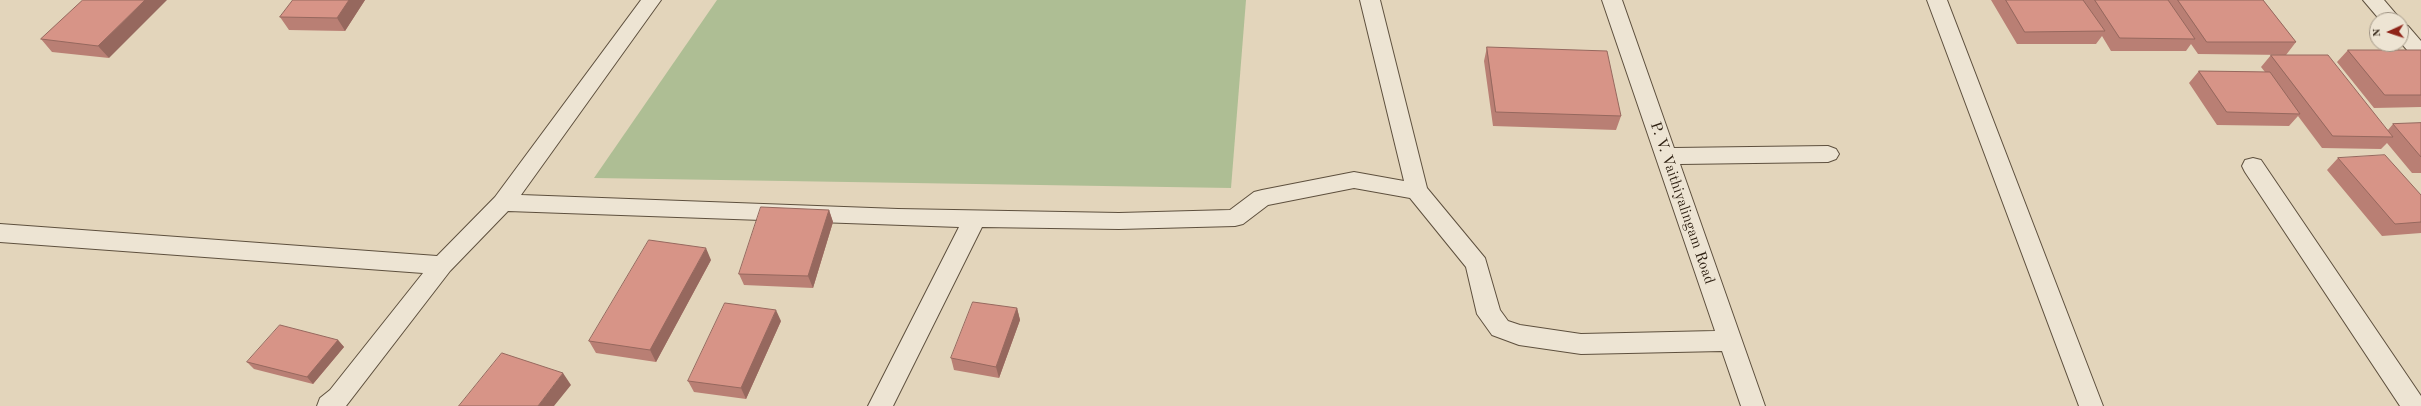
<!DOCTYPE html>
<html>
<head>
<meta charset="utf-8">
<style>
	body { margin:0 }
	#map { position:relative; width:2421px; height:406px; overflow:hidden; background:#e3d5bb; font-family:"Old Standard TT",serif }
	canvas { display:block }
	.north { position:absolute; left:2369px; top:12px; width:40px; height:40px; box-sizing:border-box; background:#ede4d3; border:1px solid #a29787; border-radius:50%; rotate:267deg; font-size:11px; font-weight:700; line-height:16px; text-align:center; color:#312315 }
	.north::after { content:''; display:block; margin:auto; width:14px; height:18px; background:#8f2418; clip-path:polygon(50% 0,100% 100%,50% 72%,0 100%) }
</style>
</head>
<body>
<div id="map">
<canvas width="2421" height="406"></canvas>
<div class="north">N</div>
</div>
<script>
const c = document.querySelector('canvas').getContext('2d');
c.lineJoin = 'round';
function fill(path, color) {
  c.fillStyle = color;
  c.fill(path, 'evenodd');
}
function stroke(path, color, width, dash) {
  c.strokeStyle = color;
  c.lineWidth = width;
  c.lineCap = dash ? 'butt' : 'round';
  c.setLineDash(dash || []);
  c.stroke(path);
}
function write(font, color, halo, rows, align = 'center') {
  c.font = font + ' "Old Standard TT",serif';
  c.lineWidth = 4;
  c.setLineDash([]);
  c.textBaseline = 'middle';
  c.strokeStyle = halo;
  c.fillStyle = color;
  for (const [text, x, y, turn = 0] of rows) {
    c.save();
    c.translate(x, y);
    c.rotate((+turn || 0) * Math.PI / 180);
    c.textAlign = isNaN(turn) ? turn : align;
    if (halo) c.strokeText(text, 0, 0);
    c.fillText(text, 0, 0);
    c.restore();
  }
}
const green = new Path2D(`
	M 717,0 L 1246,0 L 1231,188 L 594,178 Z`);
const minor = new Path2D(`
	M 641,0 L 661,0 L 521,195 L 898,209 L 1119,213 L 1230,210 L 1254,192 L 1262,190 L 1354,172 L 1404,181 L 1360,0 L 1380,0 L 1427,188 L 1485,258 L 1500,310 L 1508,321 L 1520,325 L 1581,334 L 1715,331 L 1602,0 L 1622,0 L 1674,148 L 1828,146 L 1836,149 L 1839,154 L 1836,159 L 1828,162 L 1680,164 L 1765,406 L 1741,406 L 1722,351 L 1581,354 L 1519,345 L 1492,335 L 1477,314 L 1466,267 L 1410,198 L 1354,188 L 1268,205 L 1243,224 L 1235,226 L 1119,229 L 982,227 L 893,406 L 868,406 L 959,227 L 508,211 L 450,271 L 346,406 L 317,406 L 320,398 L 330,390 L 423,273 L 0,242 L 0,224 L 437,256 L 495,197 Z
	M 1927,0 L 1947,0 L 2103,406 L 2079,406 Z
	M 2363,0 L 2384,0 L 2401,20 L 2380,20 Z
	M 2401,24 L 2408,26 L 2421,41 L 2421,60 L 2414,58 L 2401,43 Z
	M 2253,158 L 2261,160 L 2421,396 L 2421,406 L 2400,406 L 2245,172 L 2242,166 L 2245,160 Z`);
const wall = new Path2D(`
	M 83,0 L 109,58 L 52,52 L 41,39 Z
	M 293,0 L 365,0 L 345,31 L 289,30 L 280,17 Z
	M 1991,0 L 2263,0 L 2296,42 L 2286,55 L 2198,54 L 2191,44 L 2186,51 L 2111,51 L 2102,36 L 2096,44 L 2017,44 Z
	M 1487,47 L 1621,116 L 1616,130 L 1493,126 L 1484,61 Z
	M 2348,50 L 2421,50 L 2421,107 L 2374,108 L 2337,62 Z
	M 2271,55 L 2388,130 L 2393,124 L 2421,123 L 2421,173 L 2412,173 L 2387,143 L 2381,149 L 2322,148 L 2298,116 L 2289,126 L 2217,125 L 2189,83 L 2199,71 L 2265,72 L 2261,67 Z
	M 2338,158 L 2421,195 L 2421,233 L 2382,236 L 2327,170 Z
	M 829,210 L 833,222 L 813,288 L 744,285 L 739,274 Z
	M 711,260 L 656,362 L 596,353 L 589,341 Z
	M 1017,308 L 1020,320 L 999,378 L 954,370 L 951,358 Z
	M 781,321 L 746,399 L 694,392 L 688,381 Z
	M 338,340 L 344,347 L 313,384 L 254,369 L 247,362 Z`);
const shadedWall = new Path2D(`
	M 145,0 L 167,0 L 109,58 L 98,46 Z
	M 349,0 L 365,0 L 345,31 L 337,18 Z
	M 829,210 L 833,222 L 813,288 L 808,276 Z
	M 706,248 L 711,260 L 656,362 L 650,350 Z
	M 1017,308 L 1020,320 L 999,378 L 996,367 Z
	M 776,310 L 781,321 L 746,399 L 741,388 Z
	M 338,340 L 344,347 L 313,384 L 307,377 Z
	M 563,373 L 571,385 L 554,406 L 538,406 Z`);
const building = new Path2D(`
	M 83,0 L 145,0 L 98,46 L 41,39 Z
	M 293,0 L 349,0 L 337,18 L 280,17 Z
	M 2006,0 L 2083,0 L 2105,31 L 2025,32 Z
	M 2095,0 L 2168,0 L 2195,39 L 2120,38 Z
	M 2178,0 L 2263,0 L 2296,42 L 2207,42 Z
	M 1487,47 L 1607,51 L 1621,116 L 1496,112 Z
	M 2348,50 L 2421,50 L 2421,95 L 2385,95 Z
	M 2271,55 L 2328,55 L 2393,137 L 2333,136 Z
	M 2199,71 L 2270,72 L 2300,114 L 2227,112 Z
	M 2421,123 L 2421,157 L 2393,124 Z
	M 2385,155 L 2421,195 L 2421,222 L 2395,224 L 2338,158 Z
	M 761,207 L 829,210 L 808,276 L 739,274 Z
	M 649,240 L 706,248 L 650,350 L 589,341 Z
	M 973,302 L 1017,308 L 996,367 L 951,358 Z
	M 725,303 L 776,310 L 741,388 L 688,381 Z
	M 280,325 L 338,340 L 307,377 L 247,362 Z
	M 502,353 L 563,373 L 538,406 L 459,406 Z`);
const streetNames = [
	["P. V. Vaithiyalingam Road",1682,203,71]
];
fill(green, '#aebe94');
stroke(minor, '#5e503e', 2);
fill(minor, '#ede4d3');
fill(wall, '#b97f74');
fill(shadedWall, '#96685e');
fill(building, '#d79487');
stroke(building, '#96685e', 1);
write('15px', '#312315', '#ede4d3', streetNames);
</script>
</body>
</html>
